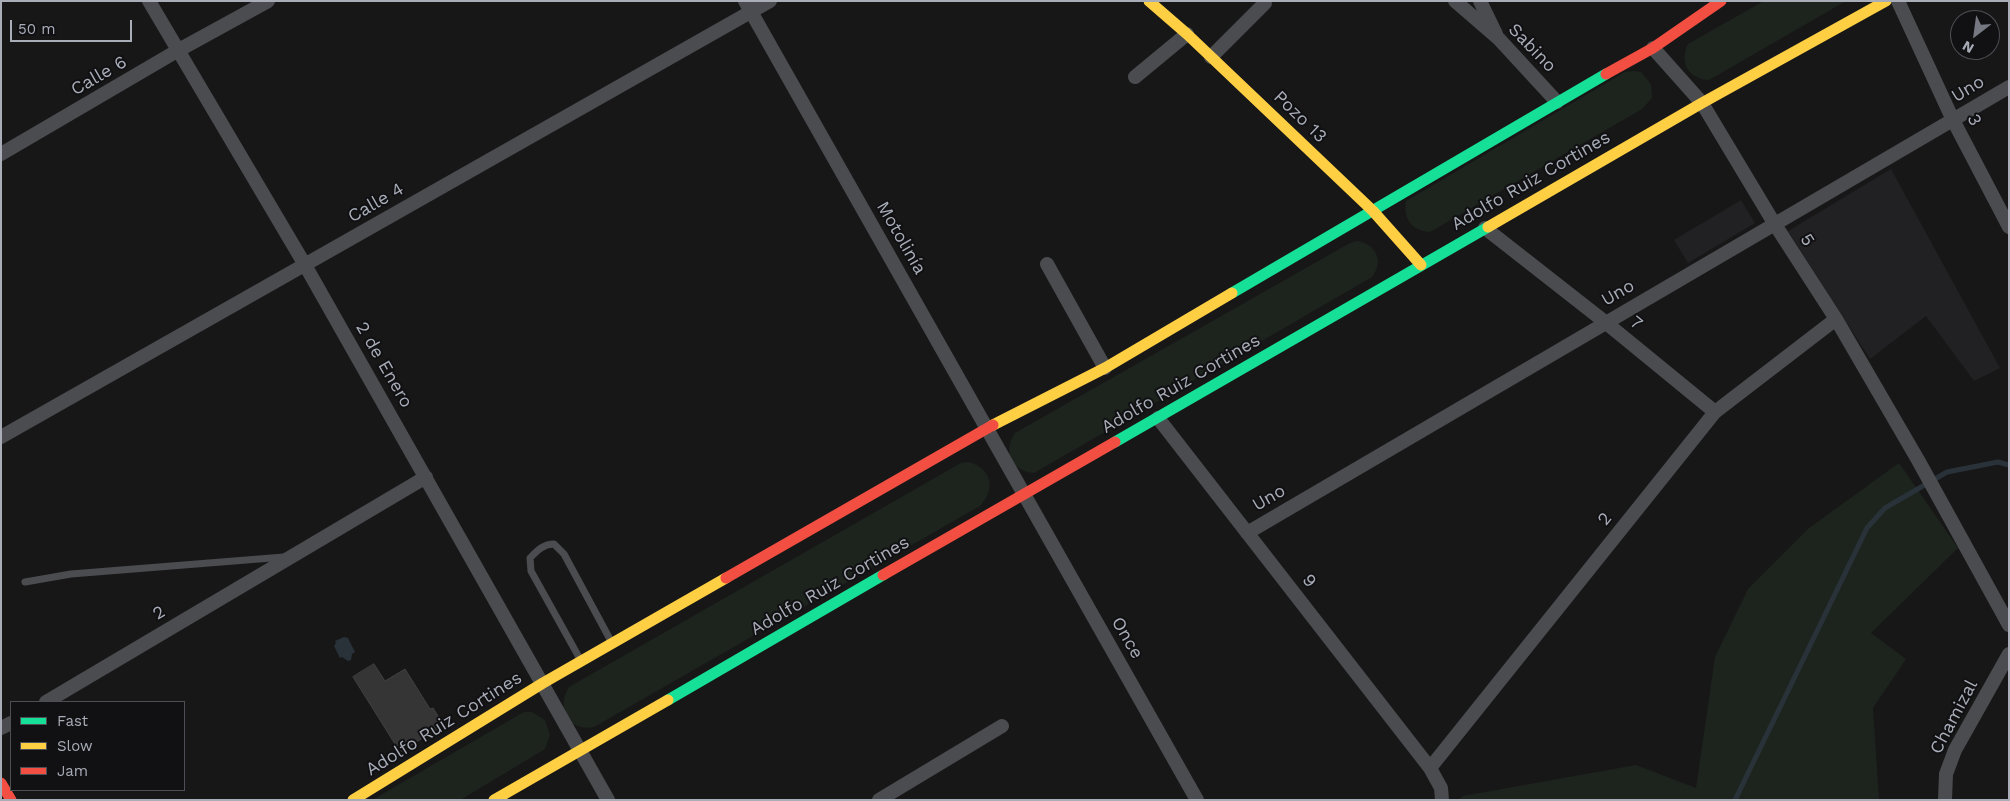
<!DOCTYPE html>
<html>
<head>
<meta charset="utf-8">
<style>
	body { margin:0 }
	#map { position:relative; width:2010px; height:801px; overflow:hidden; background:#171717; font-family:"Work Sans",sans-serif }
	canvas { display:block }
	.frame { position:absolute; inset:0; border:2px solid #a8adb8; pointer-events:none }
	.legend { position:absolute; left:10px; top:701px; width:175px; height:90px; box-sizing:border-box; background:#111113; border:1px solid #4d4f55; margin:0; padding:6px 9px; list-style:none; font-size:15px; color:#a8adb8 }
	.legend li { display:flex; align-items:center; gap:10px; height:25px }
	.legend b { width:25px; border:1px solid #4d4f55 }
	.north { position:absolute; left:1950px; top:10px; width:50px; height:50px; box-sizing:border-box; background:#111113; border:1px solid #4d4f55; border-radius:50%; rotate:210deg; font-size:14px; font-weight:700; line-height:20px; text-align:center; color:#a8adb8 }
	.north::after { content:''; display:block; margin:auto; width:18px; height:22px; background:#757880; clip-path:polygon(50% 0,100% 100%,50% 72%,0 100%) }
	.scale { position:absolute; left:10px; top:20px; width:122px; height:22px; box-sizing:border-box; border:2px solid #a8adb8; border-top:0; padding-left:6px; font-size:15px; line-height:18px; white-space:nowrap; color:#a8adb8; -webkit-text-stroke:4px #111113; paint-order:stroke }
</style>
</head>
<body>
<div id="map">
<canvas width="2010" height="801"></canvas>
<div class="frame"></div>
<ul class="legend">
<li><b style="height:6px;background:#16e098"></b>Fast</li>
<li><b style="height:6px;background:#ffcf43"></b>Slow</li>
<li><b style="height:6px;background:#f24e42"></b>Jam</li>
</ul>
<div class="north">N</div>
<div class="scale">50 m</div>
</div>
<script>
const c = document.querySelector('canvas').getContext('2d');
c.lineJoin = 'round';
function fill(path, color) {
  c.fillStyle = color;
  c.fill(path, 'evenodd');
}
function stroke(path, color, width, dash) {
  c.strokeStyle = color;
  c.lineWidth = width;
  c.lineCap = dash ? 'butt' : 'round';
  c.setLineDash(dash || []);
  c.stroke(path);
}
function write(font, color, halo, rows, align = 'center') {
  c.font = font + ' "Work Sans",sans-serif';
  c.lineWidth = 4;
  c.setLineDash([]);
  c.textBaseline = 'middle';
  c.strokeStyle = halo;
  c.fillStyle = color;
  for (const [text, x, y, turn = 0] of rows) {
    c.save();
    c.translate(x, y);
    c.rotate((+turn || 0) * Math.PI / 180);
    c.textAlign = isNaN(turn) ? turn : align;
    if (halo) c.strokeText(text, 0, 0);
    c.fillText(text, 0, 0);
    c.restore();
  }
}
const built = new Path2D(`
	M 1891,169 L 2000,368 L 1974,381 L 1926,316 L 1870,359 L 1788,231 Z
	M 1741,200 L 1755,223 L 1688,263 L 1674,240 Z`);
const green = new Path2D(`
	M 1764,1 L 1846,1 L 1709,80 C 1688,79 1679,62 1688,44 Z
	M 1634,71 L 1641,72 L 1651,84 L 1652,98 L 1642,109 L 1430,232 C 1412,231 1403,219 1406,201 L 1625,72 Z
	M 1358,241 C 1377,245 1384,262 1372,277 L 1034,473 C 1012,471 1002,452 1015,433 L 1350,243 Z
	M 969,462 C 992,469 996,489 980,506 L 594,727 C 568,732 556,708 569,687 L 961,463 Z
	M 1899,463 L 1958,548 L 1871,633 L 1906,659 L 1873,708 L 1879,800 L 1458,800 L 1463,796 L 1636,765 L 1696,788 L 1715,657 L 1748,589 L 1809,528 Z
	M 524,712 L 532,712 L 545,720 L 550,735 L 545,749 L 460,800 L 372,800 Z`);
const water = new Path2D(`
	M 344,637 L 348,638 L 355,652 L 352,654 L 351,660 L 348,661 L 342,657 L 340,658 L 334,646 L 336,643 L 335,641 Z`);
const stream = new Path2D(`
	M 1735,800 L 1867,528 L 1885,508 L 1947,472 L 1998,462 L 2009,465`);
const building = new Path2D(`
	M 374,664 L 385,681 L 405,669 L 430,709 L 433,708 L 444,725 L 400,752 L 353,677 Z`);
const lane = new Path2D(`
	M 25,582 L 71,574 L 284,557
	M 580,659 L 531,571 L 530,558 C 537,551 543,544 554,544 L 564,554 L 612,643`);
const street = new Path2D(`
	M 149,1 L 305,265 L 608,800
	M 745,1 L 1197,800
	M 1455,1 L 1499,39 L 1557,102
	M 1480,1 L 1496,34
	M 1898,1 L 1953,120 L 2009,227
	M 1653,48 L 1702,103 L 1774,223 L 1836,319 L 1918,460 L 2009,625
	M 1211,57 L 1265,3
	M 1135,77 L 1187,34
	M 1,154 L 177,51 L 268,1
	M 1485,228 L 1605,322 L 1715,412
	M 1047,264 L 1105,368
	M 1158,418 L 1430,768 L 1441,788 L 1442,800
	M 1,437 L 770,1
	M 1247,533 L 2009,87
	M 46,702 L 426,477
	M 1,728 L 11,723
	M 1430,768 L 1715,412 L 1836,319
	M 879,800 L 1002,726
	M 1945,800 L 1946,774 L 1955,750 L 2009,654`);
const fast = new Path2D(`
	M 1232,293 L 1606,74
	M 1115,442 L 1488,227
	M 668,700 L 883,575`);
const slow = new Path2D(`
	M 1149,1 L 1187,34 L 1373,211 L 1421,265
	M 1488,227 L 1702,103 L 1886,1
	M 993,425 L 1105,368 L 1232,293
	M 353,800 L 543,683 L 726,578
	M 494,800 L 668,700`);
const jam = new Path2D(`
	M 1606,74 L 1653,48 L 1721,1
	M 883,575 L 1115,442
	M 726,578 L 993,425
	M 1,783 L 11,800`);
const streetNames = [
	["Sabino",1532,48,46],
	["Calle 6",99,76,-30],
	["Uno",1968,89,-31],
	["Pozo 13",1300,117,44],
	["3",1974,120,63],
	["Adolfo Ruiz Cortines",1531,181,-30],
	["Calle 4",376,203,-30],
	["Motolinía",901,238,60],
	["5",1807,240,57],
	["Uno",1618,293,-30],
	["7",1636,323,39],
	["2 de Enero",384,365,60],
	["Adolfo Ruiz Cortines",1181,384,-30],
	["Uno",1269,498,-30],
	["2",1605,519,-51],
	["9",1309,581,52],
	["Adolfo Ruiz Cortines",830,586,-30],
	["2",159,613,-31],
	["Once",1127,638,60],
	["Chamizal",1954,717,-62],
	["Adolfo Ruiz Cortines",444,724,-32]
];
fill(built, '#212123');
fill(green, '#1d241e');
fill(water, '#2a3239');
stroke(stream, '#2a3239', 5);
fill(building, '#353536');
stroke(building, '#3f4043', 1);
stroke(lane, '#4b4c50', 7);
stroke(street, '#4b4c50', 14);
stroke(fast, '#16e098', 11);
stroke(slow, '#ffcf43', 11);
stroke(jam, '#f24e42', 11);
write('18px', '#a8adb8', '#111113', streetNames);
</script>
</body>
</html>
